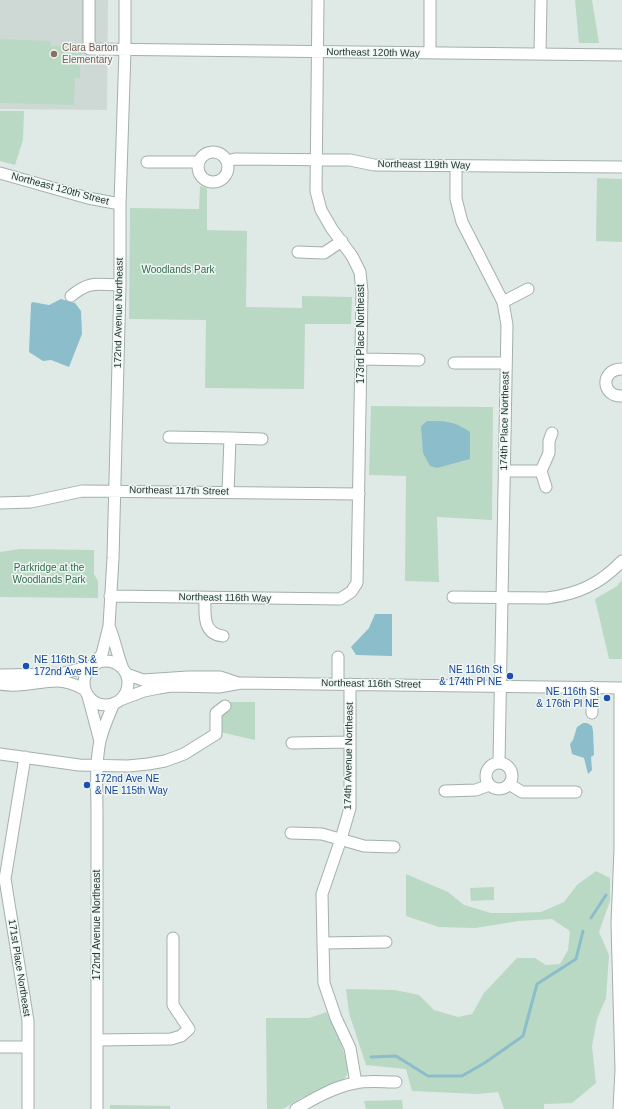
<!DOCTYPE html>
<html>
<head>
<meta charset="utf-8">
<style>
	body { margin:0 }
	canvas { display:block; background:#dfe9e6 }
</style>
</head>
<body>
<canvas width="622" height="1109"></canvas>
<script>
const c = document.querySelector('canvas').getContext('2d');
c.lineJoin = 'round';
function fill(path, color) {
  c.fillStyle = color;
  c.fill(path, 'evenodd');
}
function stroke(path, color, width, dash) {
  c.strokeStyle = color;
  c.lineWidth = width;
  c.lineCap = dash ? 'butt' : 'round';
  c.setLineDash(dash || []);
  c.stroke(path);
}
function write(font, color, halo, rows, align = 'center') {
  c.font = font + ' Helvetica,sans-serif';
  c.lineWidth = 3;
  c.setLineDash([]);
  c.textBaseline = 'middle';
  c.strokeStyle = halo;
  c.fillStyle = color;
  for (const [text, x, y, turn = 0] of rows) {
    c.save();
    c.translate(x, y);
    c.rotate((+turn || 0) * Math.PI / 180);
    c.textAlign = isNaN(turn) ? turn : align;
    if (halo) c.strokeText(text, 0, 0);
    c.fillText(text, 0, 0);
    c.restore();
  }
}
const built = new Path2D(`
	M 0,0 L 108,0 L 107,110 L 0,109 Z`);
const green = new Path2D(`
	M 575,0 L 592,0 L 599,43 L 579,43 Z
	M 0,39 L 51,41 L 51,46 L 74,46 L 81,51 L 80,78 L 75,78 L 74,105 L 0,103 Z
	M 0,111 L 24,111 L 23,140 L 15,165 L 0,161 Z
	M 597,178 L 622,179 L 622,242 L 596,241 Z
	M 200,186 L 207,188 L 207,230 L 247,231 L 246,307 L 302,308 L 302,296 L 352,297 L 351,324 L 305,324 L 304,389 L 205,388 L 206,320 L 129,319 L 130,208 L 199,209 Z
	M 371,406 L 493,407 L 492,520 L 437,517 L 439,582 L 405,581 L 406,476 L 369,475 Z
	M 20,549 L 94,550 L 94,574 L 98,581 L 98,598 L 0,597 L 0,552 Z
	M 622,580 L 622,659 L 609,659 L 595,599 L 617,586 Z
	M 226,702 L 255,702 L 255,740 L 220,732 L 218,718 Z
	M 596,871 L 610,878 L 610,901 L 599,932 L 609,955 L 606,998 L 597,1019 L 592,1046 L 596,1083 L 572,1103 L 544,1104 L 544,1109 L 504,1109 L 498,1092 L 478,1094 L 412,1091 L 406,1069 L 366,1065 L 349,1013 L 346,989 L 395,990 L 419,995 L 434,1010 L 458,1017 L 472,1014 L 484,993 L 517,958 L 535,958 L 546,965 L 560,964 L 568,950 L 570,931 L 552,919 L 519,921 L 475,928 L 439,927 L 406,916 L 406,874 L 448,892 L 464,905 L 491,913 L 514,913 L 541,912 L 564,902 L 577,885 Z
	M 494,887 L 494,900 L 471,901 L 470,888 Z
	M 327,1012 C 332,1024 352,1063 347,1075 C 346,1076 344,1079 343,1080 L 301,1098 L 283,1109 L 267,1109 L 266,1018 L 309,1018 Z
	M 402,1100 L 403,1109 L 366,1109 L 364,1101 Z
	M 110,1105 L 170,1106 L 170,1109 L 110,1109 Z`);
const water = new Path2D(`
	M 61,299 L 75,303 L 81,311 L 82,334 L 69,367 L 51,360 L 43,361 L 29,352 L 31,304 L 32,302 L 49,305 Z
	M 427,421 C 446,421 454,421 470,432 L 470,459 L 437,468 L 430,466 L 423,453 L 421,426 Z
	M 375,614 L 392,614 L 392,656 L 356,655 L 351,647 L 369,628 Z
	M 583,723 L 587,723 L 592,726 L 593,731 L 594,755 L 591,757 L 592,770 L 588,774 L 584,758 L 572,754 L 570,744 L 573,740 L 577,727 Z`);
const stream = new Path2D(`
	M 591,918 L 606,895
	M 371,1057 L 396,1056 L 428,1076 L 462,1076 L 486,1062 L 523,1036 L 537,984 L 576,959 L 583,931`);
const minor = new Path2D(`
	M 89,0 L 89,49 L 622,55
	M 430,53 L 430,0
	M 540,54 L 541,0
	M198 167a15 15 0 1 1 30 0a15 15 0 1 1-30 0Z
	M 227,161 L 235,159 L 350,160 L 374,165 L 622,167
	M 147,162 L 198,162
	M 456,166 L 456,199 L 462,222 L 503,302 L 507,325 L 499,763
	M 0,173 L 88,198 L 120,204
	M 298,252 L 324,253 L 342,241
	M 71,296 C 91,280 96,285 120,285
	M 503,302 L 528,289
	M 361,359 L 419,360
	M 454,363 L 506,363
	M 622,369 C 600,369 601,397 622,396
	M 169,437 L 230,438 L 228,492
	M 230,438 L 262,439
	M 504,471 L 541,471 L 549,453 L 549,441 L 552,433
	M 541,471 L 546,487
	M 0,503 L 31,502 L 82,491 L 359,494
	M 110,596 L 340,599 L 351,592 L 357,583 L 362,292 L 360,272 L 352,256 L 332,229 L 321,210 L 316,191 L 318,0
	M 453,597 L 547,598 C 578,594 600,584 622,561
	M 205,598 C 205,613 202,634 223,636
	M 109,626 C 115,640 117,654 123,669
	M84 683a22 22 0 1 1 44 0a22 22 0 1 1-44 0Z
	M 93,665 L 102,654 L 109,626 L 113,558 L 120,285 L 120,204 L 125,50 L 125,0
	M 126,674 L 143,680 L 188,677 L 220,677 L 238,683
	M 0,675 L 60,674 L 91,666
	M 0,684 C 18,688 39,681 57,681 C 66,681 76,685 84,689
	M 338,684 L 338,657
	M 350,684 L 350,808 L 341,839 L 322,894 L 323,943 L 324,983 L 336,1018 L 350,1048 L 356,1083
	M 592,687 L 592,713
	M 88,696 L 100,741
	M 120,700 L 144,691 L 159,688 L 171,686 L 219,687 L 241,683 L 622,688
	M 292,743 L 350,742
	M 0,754 L 79,765 L 128,766 L 148,764 L 165,761 L 184,754 L 216,734 L 216,713 L 225,706
	M 25,757 L 5,879 L 28,1021 L 28,1109
	M486 776a13 13 0 1 1 26 0a13 13 0 1 1-26 0Z
	M 509,784 L 522,792 L 576,792
	M 445,791 L 476,790 L 489,785
	M 291,833 L 322,834 L 364,846 L 394,847
	M 323,943 L 386,942
	M 97,1040 L 171,1039 L 181,1036 L 189,1029 L 173,1005 L 173,938
	M 0,1047 L 27,1047
	M 97,1109 L 97,813 C 97,790 95,764 100,741 C 103,728 109,715 114,703
	M 296,1109 C 315,1098 334,1087 355,1083 C 368,1080 383,1082 396,1082
	M 619,1109 L 621,1070 L 617,924 L 620,849 L 620,688`);
const markers = [
	[54,54,4,"#8d6e63"],
	[26,666,4,"#1a4fb4"],
	[510,676,4,"#1a4fb4"],
	[607,698,4,"#1a4fb4"],
	[87,785,4,"#1a4fb4"]
];
const educationNames = [
	["Clara Barton",62,48],
	["Elementary",62,60]
];
const streetNames = [
	["Northeast 120th Way",373,53,1],
	["Northeast 119th Way",424,165,1],
	["Northeast 120th Street",60,189,15],
	["172nd Avenue Northeast",119,313,-89],
	["173rd Place Northeast",361,334,-90],
	["174th Place Northeast",505,421,-89],
	["Northeast 117th Street",179,491,1],
	["Northeast 116th Way",225,598,1],
	["Northeast 116th Street",371,684,1],
	["174th Avenue Northeast",349,756,-89],
	["172nd Avenue Northeast",97,925,-90],
	["171st Place Northeast",19,968,81]
];
const parkNames = [
	["Woodlands Park",178,270],
	["Parkridge at the",49,568],
	["Woodlands Park",49,580]
];
const transitNames = [
	["NE 116th St &",34,660],
	["172nd Ave NE",34,672],
	["NE 116th St",502,670,"right"],
	["& 174th Pl NE",502,682,"right"],
	["NE 116th St",599,692,"right"],
	["& 176th Pl NE",599,704,"right"],
	["172nd Ave NE",95,779],
	["& NE 115th Way",95,791]
];
fill(built, '#ced9d5');
fill(green, '#bad9c4');
fill(water, '#8bbdcb');
stroke(stream, '#8bbdcb', 3);
stroke(minor, '#a3b0ad', 13);
stroke(minor, '#fff', 11);
for (const [x, y, r, color] of markers) {
  const dot = new Path2D();
  dot.arc(x, y, r, 0, 2 * Math.PI);
  c.fillStyle = color;
  c.fill(dot);
  stroke(dot, '#eff6f3', 1.5);
}
write('10px', '#785e54', '#eff6f3', educationNames, 'left');
write('10px', '#223834', '#eff6f3', streetNames);
write('10px', '#2f6c4b', '#eff6f3', parkNames);
write('10px', '#164399', '#eff6f3', transitNames, 'left');
</script>
</body>
</html>
